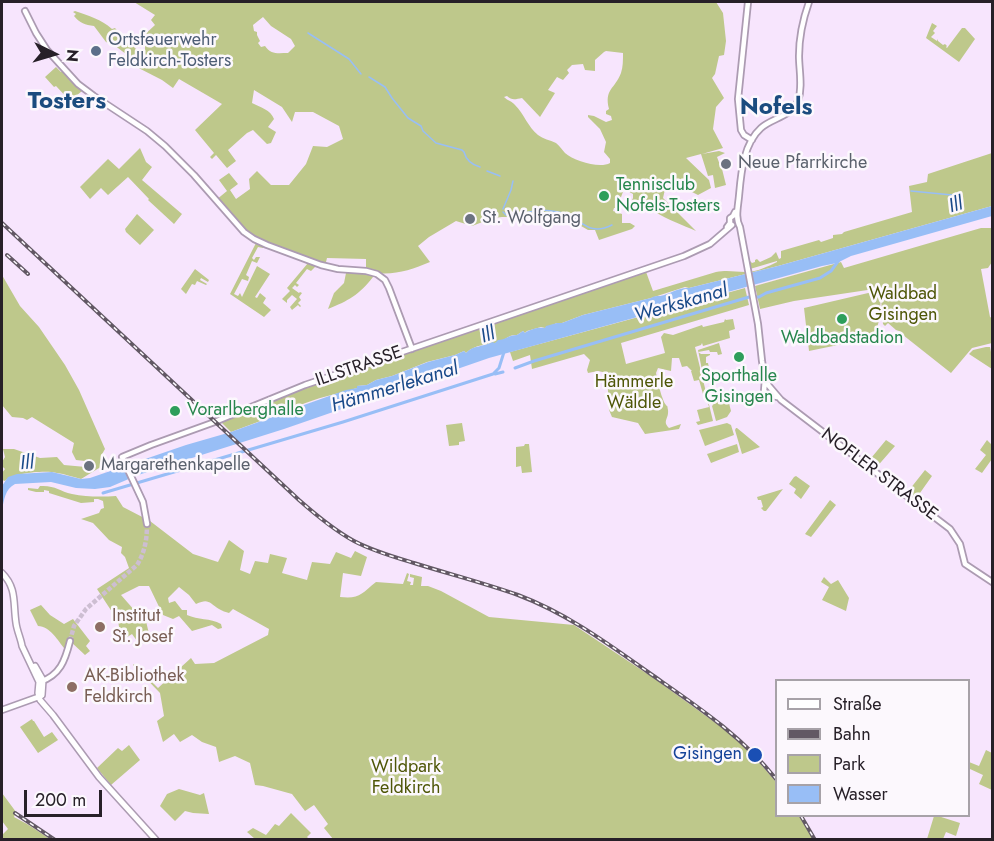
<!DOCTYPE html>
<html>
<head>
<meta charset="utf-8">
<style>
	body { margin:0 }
	#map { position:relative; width:994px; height:841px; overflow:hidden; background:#f7e5fd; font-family:Jost,sans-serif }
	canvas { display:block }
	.frame { position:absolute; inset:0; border:3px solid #272028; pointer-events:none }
	.legend { position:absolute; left:775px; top:679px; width:195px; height:138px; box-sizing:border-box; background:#fcf8fd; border:2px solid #a7a2a8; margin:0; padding:8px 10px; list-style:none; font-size:18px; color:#272028 }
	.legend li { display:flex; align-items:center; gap:12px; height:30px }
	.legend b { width:30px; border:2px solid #a7a2a8 }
	.north { position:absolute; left:24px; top:24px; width:60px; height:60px; -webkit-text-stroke:4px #fcf8fd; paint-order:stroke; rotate:95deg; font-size:16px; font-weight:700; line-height:24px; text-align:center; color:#272028 }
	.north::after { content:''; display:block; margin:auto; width:21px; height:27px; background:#272028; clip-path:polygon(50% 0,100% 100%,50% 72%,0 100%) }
	.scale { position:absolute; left:24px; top:790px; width:78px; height:27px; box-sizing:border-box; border:3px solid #272028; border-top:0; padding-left:8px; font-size:18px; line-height:21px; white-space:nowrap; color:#272028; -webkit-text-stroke:4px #fcf8fd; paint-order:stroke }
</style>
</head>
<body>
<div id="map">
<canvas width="994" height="841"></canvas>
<div class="frame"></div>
<ul class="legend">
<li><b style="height:8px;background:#fff"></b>Straße</li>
<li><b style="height:8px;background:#625864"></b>Bahn</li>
<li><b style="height:16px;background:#bec88b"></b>Park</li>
<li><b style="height:16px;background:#98bef6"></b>Wasser</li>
</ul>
<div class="north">N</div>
<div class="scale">200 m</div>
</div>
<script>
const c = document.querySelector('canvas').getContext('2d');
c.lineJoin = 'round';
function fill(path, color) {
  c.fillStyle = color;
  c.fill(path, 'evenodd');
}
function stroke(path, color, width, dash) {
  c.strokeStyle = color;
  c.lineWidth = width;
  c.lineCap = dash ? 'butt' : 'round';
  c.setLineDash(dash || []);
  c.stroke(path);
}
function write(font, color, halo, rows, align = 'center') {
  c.font = font + ' Jost,sans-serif';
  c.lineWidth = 5;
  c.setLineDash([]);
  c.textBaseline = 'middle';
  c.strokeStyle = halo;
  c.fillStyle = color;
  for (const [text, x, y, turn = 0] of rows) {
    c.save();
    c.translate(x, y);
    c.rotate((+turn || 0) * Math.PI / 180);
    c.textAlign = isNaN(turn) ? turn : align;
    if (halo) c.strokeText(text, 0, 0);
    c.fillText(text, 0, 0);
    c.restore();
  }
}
const green = new Path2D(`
	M 134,2 L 716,2 L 723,13 L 726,41 L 724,55 L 719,56 L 715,74 L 712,78 L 724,98 L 716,107 L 713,129 L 723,148 L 702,154 L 719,151 L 725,153 L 717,157 L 720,165 L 721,165 L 726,185 L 715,188 L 713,175 L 708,176 L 701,154 L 686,158 L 709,180 L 711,188 L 698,195 L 678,185 L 666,185 L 663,198 L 696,231 C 683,225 668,220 655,212 C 647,207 646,199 635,200 L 628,213 L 627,211 L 633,198 L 633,194 L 624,189 L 617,208 L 614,208 L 613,211 L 622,214 L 622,223 L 630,223 L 635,226 L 632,229 L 599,240 L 595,230 L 588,230 L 562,215 L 545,212 L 536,213 L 519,217 L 502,217 L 493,218 L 472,226 L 456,221 L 429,237 L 418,246 L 430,262 C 409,271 389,277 366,271 L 366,259 L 327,258 L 325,266 L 267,245 L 244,232 L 216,200 L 227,191 L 219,180 L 229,173 L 238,184 L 230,190 L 236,199 L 250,189 L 249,179 L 257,171 L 271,185 L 289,185 L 306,164 L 313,146 L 327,147 L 343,139 L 339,126 L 313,112 L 295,112 L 292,122 L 282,107 L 254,90 L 252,103 C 260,107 271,110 274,119 L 268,127 L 276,132 L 271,143 L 267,144 L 253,130 L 247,133 L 228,150 L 236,161 L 227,168 L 216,155 L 212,159 L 210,157 L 214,153 L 195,130 L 222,104 L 179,79 L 173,88 L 162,80 L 121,59 L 126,54 L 114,45 L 106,42 L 94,26 C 85,25 80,23 74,16 L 76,14 L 73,12 L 75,11 C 89,16 101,19 112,29 L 115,28 C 117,30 126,42 128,44 L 132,43 L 134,44 L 134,47 L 138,51 L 145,50 L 145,45 L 141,38 L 155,25 L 151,20 L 155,15 ZM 263,17 L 271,26 L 291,39 L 295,46 L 288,53 C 278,53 271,55 265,46 L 261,47 L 258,43 L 260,41 L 257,35 L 257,32 L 254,31 L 253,25 ZM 606,51 L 623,53 C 623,60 623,67 621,73 C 615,89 604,89 609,109 L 606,111 L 606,114 L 611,116 L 612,120 L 606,122 L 594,116 L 588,115 L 588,117 L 600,129 L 606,142 L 604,152 L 610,159 L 610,163 C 600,169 574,161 565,153 C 562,150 560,146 556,143 C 550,140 543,139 538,135 C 528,127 524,114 515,105 C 512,101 508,101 504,97 L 507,96 C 512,101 516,99 522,98 L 540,117 L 555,93 L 548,90 L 557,77 L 563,80 L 569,73 L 567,70 L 572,65 L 583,64 L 585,70 L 595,71 L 595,60 L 604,52 Z
	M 932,23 L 937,26 L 933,31 L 935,33 L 931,37 L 937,41 L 938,39 L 938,41 L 943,45 L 945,44 L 947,46 L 946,47 L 947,48 L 962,28 L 965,28 L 975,39 L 959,62 L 926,38 Z
	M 56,67 L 61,72 L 63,71 L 81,89 L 82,91 L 70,101 L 56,86 L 54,87 L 45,77 Z
	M 140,148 L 146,162 L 152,167 L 142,180 L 182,214 L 174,224 L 148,200 L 149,199 L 128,177 L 108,195 L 101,188 L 90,199 L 80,187 L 108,159 L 119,169 Z
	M 992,153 L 992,206 L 778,266 L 689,288 L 685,287 L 651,298 L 583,315 L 562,323 L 557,323 L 545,328 L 541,327 L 527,331 L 525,333 L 523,331 L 517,335 C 509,334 506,340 499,342 C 488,345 475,344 466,353 L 464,351 L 455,355 L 427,362 L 392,376 L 376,380 L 367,385 L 357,386 L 357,388 C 337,394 316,398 298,406 C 276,415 253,424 231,432 L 219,420 L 260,403 L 645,269 L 653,291 L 716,272 C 728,270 735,272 745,272 C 754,273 769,266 777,262 L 777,261 L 750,269 L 750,261 L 752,263 L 755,262 L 755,260 L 757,259 L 760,262 L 771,257 L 776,252 L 779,259 L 781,258 L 781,251 L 819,240 L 821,242 L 833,238 L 833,235 L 842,234 L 844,232 L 912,212 L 909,186 L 927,182 L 928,174 Z
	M 137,214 L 154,230 L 140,245 L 126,232 L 125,229 Z
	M 981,228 L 992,228 L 992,262 L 988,268 L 981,269 L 990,317 L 992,318 L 992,343 L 972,348 L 951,373 L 903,335 L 902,332 L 896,330 L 888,323 L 885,326 L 883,324 L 881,298 C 879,312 882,331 867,339 L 809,351 L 804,308 L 881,290 L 881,288 L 794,301 L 760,309 L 755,286 L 841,262 L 844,268 Z
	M 256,243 L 264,246 L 263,248 L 258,247 L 252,258 L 254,260 L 256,257 L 260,257 L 257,263 L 252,261 L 246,275 L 249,277 L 248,281 L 242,279 L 234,294 L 238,296 L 240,293 L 242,297 L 257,266 L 270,274 L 255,297 L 257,298 L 260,293 L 266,298 L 263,303 L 271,310 L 264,317 L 230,294 Z
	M 308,263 L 318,266 L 316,266 L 311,271 L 307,269 L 296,283 L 299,285 L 297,287 L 295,285 L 292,288 L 299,293 L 300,292 L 302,293 L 299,297 L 301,300 L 298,303 L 301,306 L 300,307 L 298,305 L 292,310 L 294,313 L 290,307 L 297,299 L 292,295 L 287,300 L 287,303 L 282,299 L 290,291 L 287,288 Z
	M 195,269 L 209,280 L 208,282 L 201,278 L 200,280 L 207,284 L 206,285 L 197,281 L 195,285 L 192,284 L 186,294 L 181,289 Z
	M 346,273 C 351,273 370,274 373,276 L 373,277 C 359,295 348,301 328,309 L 334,293 L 344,283 Z
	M 2,275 L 20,306 L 39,327 L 65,365 L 79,390 L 105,449 L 101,456 L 107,461 L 104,465 L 81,479 C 73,477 65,474 57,473 C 45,470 14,473 5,481 L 2,480 L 2,473 L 5,469 L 2,466 L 2,462 L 5,457 L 3,449 L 14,449 L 40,458 L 57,457 L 64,465 L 86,467 L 85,461 L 76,460 L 72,452 L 74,443 L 32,417 L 27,420 L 23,418 L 12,417 L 2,405 Z
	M 745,288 L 749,305 L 621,343 L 626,364 L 665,353 L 661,337 L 664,333 L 673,335 L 702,325 L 703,327 L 724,322 L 725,319 L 726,320 L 733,319 L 735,329 L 729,331 L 730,338 L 703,346 L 702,343 L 701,345 L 695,347 L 713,421 L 698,425 L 696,422 L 700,421 L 697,410 L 709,407 L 707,400 L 705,401 L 699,380 L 694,381 L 691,371 L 692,371 L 687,366 L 682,367 L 679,358 L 672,358 L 671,371 L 658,368 L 656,373 C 658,382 660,393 664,402 C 668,409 667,403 668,410 C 669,419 662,421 669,428 L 681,424 L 679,429 L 645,434 L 638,423 L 612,417 L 609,410 L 607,373 L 598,371 L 588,373 L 587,370 L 590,360 L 584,354 L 532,369 L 530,355 L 513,361 L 510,352 Z
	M 719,343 L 722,354 L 718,355 L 717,352 L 710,352 L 709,350 L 698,352 L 701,354 L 710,354 L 710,355 L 706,357 L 706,363 L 708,363 L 709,368 L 710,368 L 711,371 L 715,370 L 715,372 L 703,375 L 698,350 Z
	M 986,347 L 990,347 L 992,357 L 992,369 L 969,354 L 973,350 Z
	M 724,391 L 726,400 L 728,399 L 731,411 L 727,417 L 716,421 L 712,406 L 713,405 L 710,395 Z
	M 462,423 L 465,441 L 459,442 L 459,445 L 449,446 L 446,425 Z
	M 727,423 L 731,425 L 734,435 L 705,446 L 699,430 Z
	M 736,428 L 737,428 L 760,447 L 742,454 L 735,430 Z
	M 886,440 L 895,446 L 875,469 L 867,463 Z
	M 987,440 L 992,445 L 992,459 L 982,473 L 975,469 L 986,455 L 980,450 Z
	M 525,444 L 529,444 L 532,472 L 522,473 L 521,466 L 516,467 L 516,447 L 524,446 Z
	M 737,444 L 739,452 L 711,463 L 707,454 Z
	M 925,470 L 932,476 L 915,500 L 906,494 Z
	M 796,476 L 810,486 L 801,499 L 794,493 L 796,489 L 789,484 L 794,477 Z
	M 40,486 C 55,485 59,491 72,494 C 86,497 102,497 116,496 L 123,507 L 150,521 L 193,554 L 218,562 L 229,540 L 244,551 L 240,570 L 250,574 L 255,561 L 268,563 L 270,554 L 287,558 L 282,573 L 307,580 L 312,562 L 330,564 L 336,552 L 351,558 L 355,551 L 367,557 L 361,576 L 343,573 L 340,597 C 360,599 361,594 376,582 L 403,584 L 407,573 L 409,574 L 407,581 L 411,582 L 410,585 L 413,585 L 414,578 L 410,577 L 410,574 L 422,577 L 421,586 L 428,586 L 441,591 L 489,617 L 574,625 L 655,679 L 724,729 L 753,755 L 776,782 L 776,816 L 799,816 L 813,839 L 333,839 L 324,828 L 328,824 L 314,805 L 305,811 L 292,794 L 263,786 L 255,785 L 250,763 L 235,756 L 219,762 L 216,747 L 202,742 L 192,735 L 180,742 L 174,734 L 163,742 L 157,721 L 164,716 L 160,693 L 133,665 L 134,664 L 158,688 L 191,658 L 195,664 L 214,663 L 268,635 L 269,629 L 233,609 L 229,613 C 226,612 222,611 219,609 C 209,603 209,598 196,604 L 189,595 L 179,587 L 168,598 L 169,603 L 175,601 L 182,610 L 187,610 L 187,615 C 198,620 210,618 221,624 L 222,628 L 218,629 L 212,625 L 192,631 L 179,616 L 173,619 L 163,615 L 149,586 L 139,586 L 121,595 L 135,611 L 145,617 L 150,638 L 140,645 L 132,634 L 124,639 L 120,632 L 118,621 L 97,589 L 129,568 L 125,557 L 121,553 L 122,547 L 109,540 L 93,523 L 81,519 L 99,513 L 101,509 L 104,508 L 103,501 L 98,499 L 94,499 L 94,502 L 81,503 L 49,493 L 49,491 L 44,490 L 44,492 L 36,492 L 28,490 L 28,488 L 38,489 Z
	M 783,489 L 766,511 L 764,511 L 761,508 L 763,507 L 761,500 L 758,500 L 757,497 Z
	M 830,500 L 836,505 L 811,537 L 805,534 Z
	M 824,577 L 831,584 L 838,580 L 849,598 L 846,611 L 822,600 L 829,587 L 821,582 Z
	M 41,605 L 50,615 L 64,624 L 73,619 L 90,641 L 86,646 L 90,651 L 85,655 L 70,641 L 67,642 L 65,649 C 58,641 50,626 38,626 L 30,610 Z
	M 32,719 L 33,721 L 34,721 L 44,737 L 52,732 L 58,740 L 38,753 L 20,727 Z
	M 129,745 L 140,760 L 111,785 L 97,768 L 118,748 L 122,751 Z
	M 986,750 L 992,753 L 992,790 L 979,784 L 983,775 L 970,769 L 969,771 L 969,762 L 979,766 Z
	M 179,789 L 200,795 L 204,793 L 209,814 L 193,813 L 185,811 L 175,821 L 160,806 L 167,794 Z
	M 2,793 L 16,812 L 14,817 L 27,824 L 50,839 L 2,839 L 2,835 L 8,829 L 2,821 Z
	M 291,813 L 311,833 L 307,837 L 309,839 L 255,839 L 247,832 L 253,828 L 266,835 L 275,824 L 279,826 Z
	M 934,816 L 938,816 L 960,823 L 956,836 L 946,832 L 943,839 L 927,839 Z`);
const water = new Path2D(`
	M 992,206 L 992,216 L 851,256 L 837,263 L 822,266 L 489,358 L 284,429 L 138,475 L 110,487 L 95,489 L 76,488 L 51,482 L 15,484 C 5,489 4,500 2,510 L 2,486 L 8,477 L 17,474 L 52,472 L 81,479 L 90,478 L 186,445 L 231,432 L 278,415 L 279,413 L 287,411 L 300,405 L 304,405 L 346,390 L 357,388 L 357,386 L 367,385 L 376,380 L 392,376 L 428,362 L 455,355 L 464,351 L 466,353 C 473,345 484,347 492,342 L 495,343 L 498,340 C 505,340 509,335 517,335 L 523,331 L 525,333 C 530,329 539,327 545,328 L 546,326 L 557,323 L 562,323 L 583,315 L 651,298 C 654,296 657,296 660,296 C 670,294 679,287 689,288 L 778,266 Z`);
const stream = new Path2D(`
	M 308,33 L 349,59 L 361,74
	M 369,77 L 385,87 L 392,98 L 408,118 L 421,126 L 423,131 L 436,143 L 462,150 L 464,152 C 466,160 473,165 480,167
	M 487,171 L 500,176
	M 911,191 L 952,195 L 958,194
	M 503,209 L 511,190 L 513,181
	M 503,212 L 506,215 C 519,216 522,213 534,211 C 543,209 554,211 563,213 C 582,219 588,237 612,225`);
const canal = new Path2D(`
	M 515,368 L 534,361 L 749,297 L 759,297 L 766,293 L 820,278 L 831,271 L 839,260
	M 495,374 L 503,372
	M 103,493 L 343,422 L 493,374 L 499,368 L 504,352`);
const secondaryTunnel = new Path2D(`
	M 70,641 L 74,626 L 86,609 L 137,565 C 145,552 147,539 147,524`);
const secondary = new Path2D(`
	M 748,2 L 738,99 L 741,130 L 744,135 L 752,140
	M 25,11 L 36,33 L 47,50 L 78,84 L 94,96 L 147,131 L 165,146 L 194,175 L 244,232 L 254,239 L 267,245 L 321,265 L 338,269 L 366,271 L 377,274 L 385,280 L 389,288 L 412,349
	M 727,227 L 730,223 L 730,218 L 733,216 L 735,212
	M 766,381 L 769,386 L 781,400 L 950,529 L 960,544 L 965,564 L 992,582
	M 777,397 L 767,394 L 764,391 L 765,379 L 762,361 L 758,324 L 740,227 C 735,218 738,207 739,196 C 741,174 743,144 761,128 C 772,118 791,117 798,101 C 803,87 799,70 799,56 C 799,37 803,19 809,2
	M 147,524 L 143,502 L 122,457 L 151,445 L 212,423 L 305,385 L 684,256 L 710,244 L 732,225
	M 40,682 C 60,675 65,661 70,641`);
const primary = new Path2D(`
	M 2,573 C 17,588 13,603 16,623 C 17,631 21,639 22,646 L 39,682 L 38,693 L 40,700 L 53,715 L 99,777 L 156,840
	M 35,666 L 43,680 L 42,695
	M 2,710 L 41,696`);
const rail = new Path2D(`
	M 2,223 L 299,500 C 316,515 334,530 354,541 C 373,551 394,557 414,563 C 449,574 484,583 518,595 C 566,613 607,643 648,672 C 695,705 740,734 776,779
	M 7,255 L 28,274
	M 15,813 L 55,840
	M 801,816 L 815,840`);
const markers = [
	[96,51,6,"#5c6f8a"],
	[726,164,6,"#6b7280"],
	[604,196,6,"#2e9e5b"],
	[470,219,6,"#6b7280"],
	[842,319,6,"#2e9e5b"],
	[739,357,6,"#2e9e5b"],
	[175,411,6,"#2e9e5b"],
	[89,466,6,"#6b7280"],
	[100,627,6,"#8d6e63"],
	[72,687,6,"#8d6e63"],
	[755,755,8,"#1a4fb4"]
];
const serviceNames = [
	["Ortsfeuerwehr",108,41],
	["Feldkirch-Tosters",108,62]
];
const worshipNames = [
	["Neue Pfarrkirche",738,164],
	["St. Wolfgang",482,219],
	["Margarethenkapelle",101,466]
];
const leisureNames = [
	["Tennisclub",616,186],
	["Nofels-Tosters",616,207],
	["Waldbadstadion",842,339,"center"],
	["Sporthalle",739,377,"center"],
	["Gisingen",739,398,"center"],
	["Vorarlberghalle",187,411]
];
const parkNames = [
	["Waldbad",903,295],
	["Gisingen",903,316],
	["Hämmerle",634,383],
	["Wäldle",634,404],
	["Wildpark",406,768],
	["Feldkirch",406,789]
];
const streetNames = [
	["ILLSTRASSE",359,367,-19],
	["NOFLER STRASSE",879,475,37]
];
const educationNames = [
	["Institut",112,617],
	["St. Josef",112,638],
	["AK-Bibliothek",84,677],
	["Feldkirch",84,698]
];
const transitNames = [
	["Gisingen",742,755]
];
const waterNames = [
	["Ill",956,206,-16],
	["Werkskanal",681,304,-16],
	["Ill",488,336,-18],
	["Hämmerlekanal",395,388,-17],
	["Ill",27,464,-4]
];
const districtNames = [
	["Tosters",67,102],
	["Nofels",776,108]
];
fill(green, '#bec88b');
fill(water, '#98bef6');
stroke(stream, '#98bef6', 1.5);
stroke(canal, '#98bef6', 3);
stroke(secondaryTunnel, '#cdbed2', 4.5, [4.5, 2]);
stroke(secondary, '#ac9bb2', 8);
stroke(primary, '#ac9bb2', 8);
stroke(secondary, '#fff', 4.5);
stroke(primary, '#fff', 5);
stroke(rail, '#625864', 4);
stroke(rail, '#fcf8fd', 1.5, [4.5]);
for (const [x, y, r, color] of markers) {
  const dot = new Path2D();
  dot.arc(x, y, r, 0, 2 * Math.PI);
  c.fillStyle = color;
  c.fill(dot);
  stroke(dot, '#fcf8fd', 2);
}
write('18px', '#4e5e75', '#fcf8fd', serviceNames, 'left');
write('18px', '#5b616d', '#fcf8fd', worshipNames, 'left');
write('18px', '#27864d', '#fcf8fd', leisureNames, 'left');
write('18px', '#4e5607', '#fcf8fd', parkNames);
write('18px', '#272028', '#fcf8fd', streetNames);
write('18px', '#785e54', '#fcf8fd', educationNames, 'left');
write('18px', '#164399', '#fcf8fd', transitNames, 'right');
write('italic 20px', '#194989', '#fcf8fd', waterNames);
write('bold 24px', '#1b4c7f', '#fcf8fd', districtNames);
</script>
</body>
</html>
